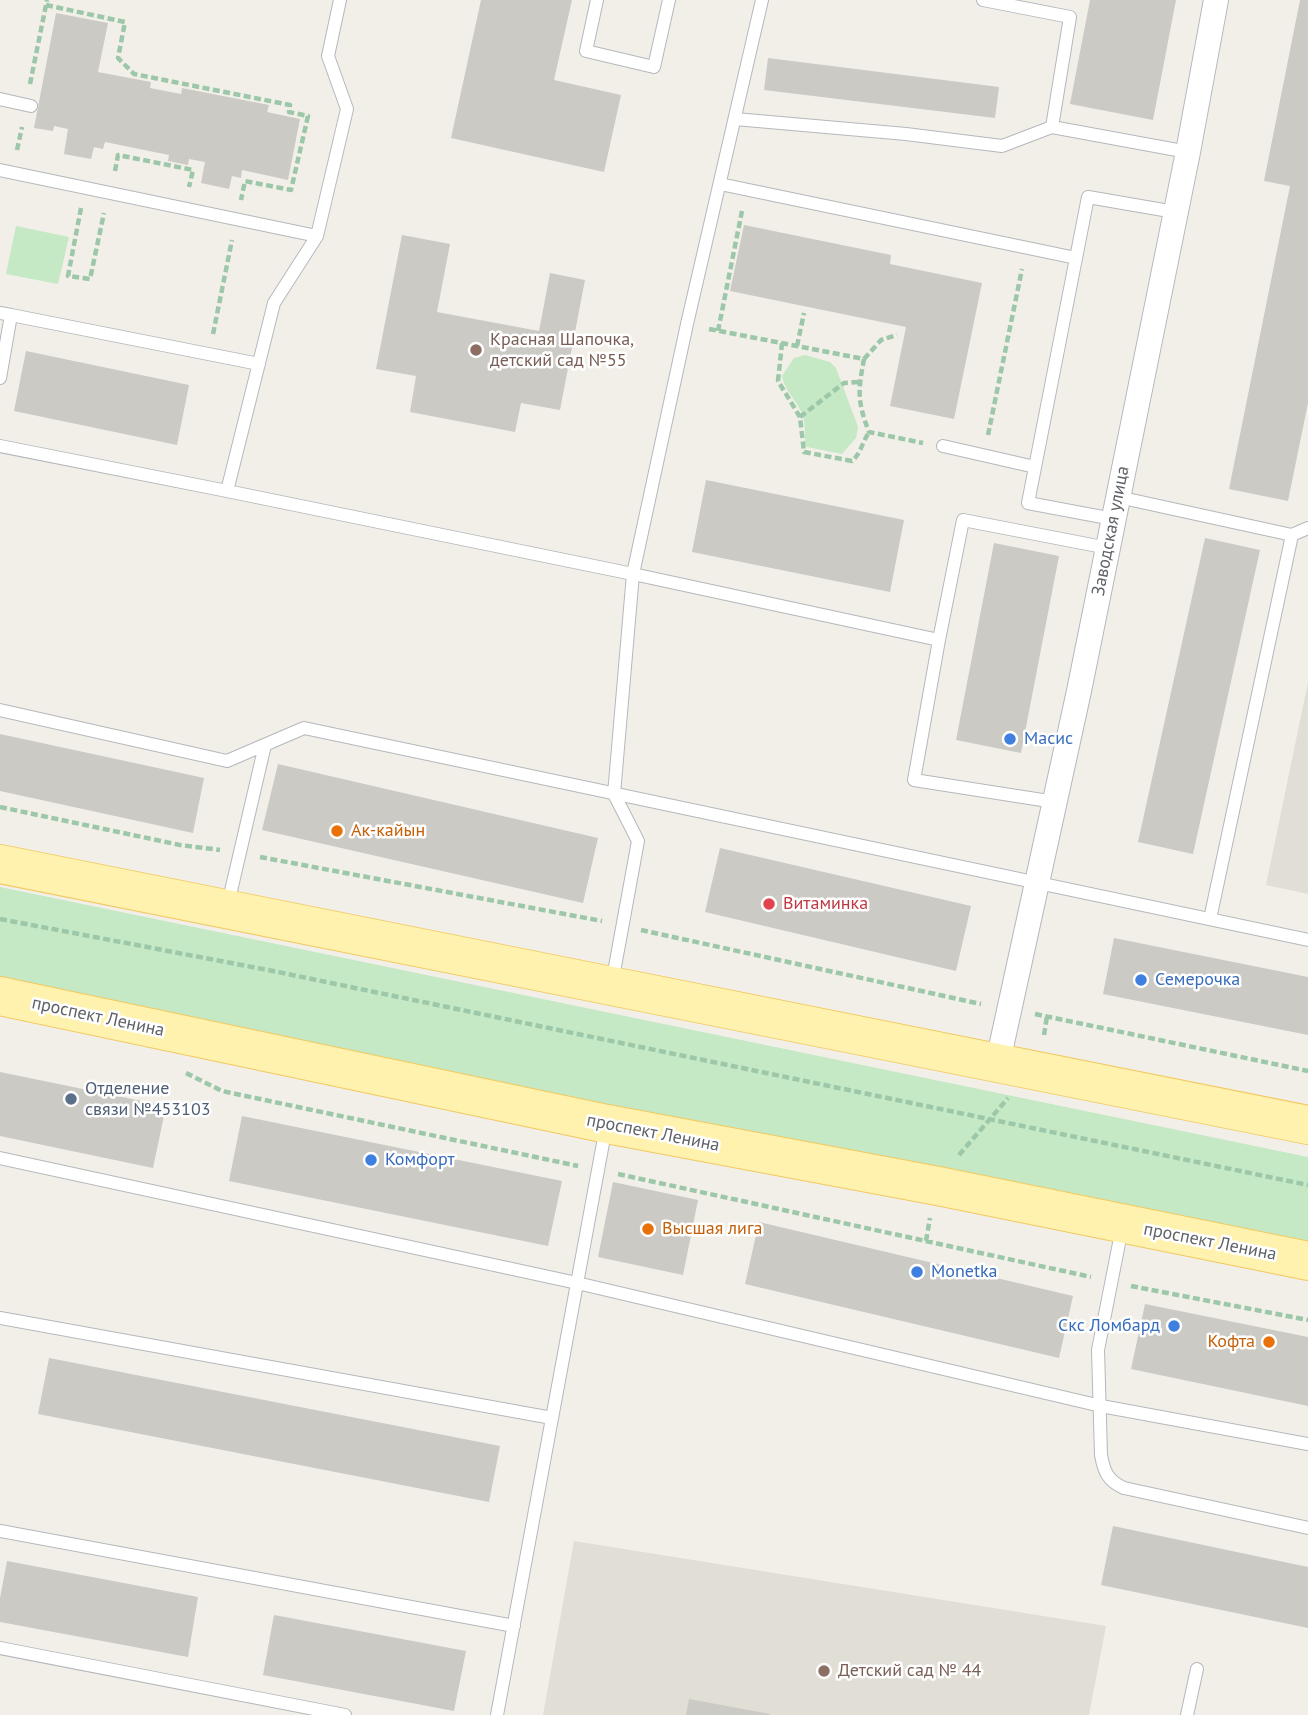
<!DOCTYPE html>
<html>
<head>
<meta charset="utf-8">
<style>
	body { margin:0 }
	canvas { display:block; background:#f1efe8 }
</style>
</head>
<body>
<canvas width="1308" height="1715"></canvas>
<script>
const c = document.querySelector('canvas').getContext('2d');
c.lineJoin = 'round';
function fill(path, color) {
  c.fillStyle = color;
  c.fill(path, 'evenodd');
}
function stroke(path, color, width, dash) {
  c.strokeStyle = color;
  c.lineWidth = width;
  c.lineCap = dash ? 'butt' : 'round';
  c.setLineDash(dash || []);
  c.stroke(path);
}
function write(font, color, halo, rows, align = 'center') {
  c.font = font + ' "PT Sans",sans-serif';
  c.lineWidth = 5;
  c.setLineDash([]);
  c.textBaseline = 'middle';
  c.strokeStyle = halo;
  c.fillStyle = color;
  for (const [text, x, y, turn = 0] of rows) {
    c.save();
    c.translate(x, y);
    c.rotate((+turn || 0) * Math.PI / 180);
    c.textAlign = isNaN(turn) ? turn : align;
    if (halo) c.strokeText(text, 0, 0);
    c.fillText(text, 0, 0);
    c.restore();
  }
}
const education = new Path2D(`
	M 1308,682 L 1308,894 L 1266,885 Z
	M 574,1541 L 1106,1626 L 1089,1715 L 543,1715 Z`);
const green = new Path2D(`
	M 16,226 L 69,237 L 58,284 L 6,274 Z
	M 805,355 L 830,362 L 836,368 L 858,427 L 856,438 L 842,454 L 807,447 L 805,444 C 805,430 806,418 798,406 C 792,396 784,388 782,376 L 794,358 Z
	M 0,887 L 1308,1157 L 1308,1246 L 0,985 Z`);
const building = new Path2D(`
	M 481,0 L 572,0 L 554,80 L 621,95 L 604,172 L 451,138 Z
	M 1090,0 L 1176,0 L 1153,120 L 1070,104 Z
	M 1300,0 L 1308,0 L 1308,403 L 1288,501 L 1229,489 L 1290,186 L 1264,181 Z
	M 56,13 L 108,23 L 98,72 L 151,82 L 150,88 L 181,94 L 182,88 L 269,105 L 267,112 L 300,119 L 288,180 L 242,170 L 241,178 L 232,176 L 229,189 L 201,183 L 205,162 L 189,159 L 188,165 L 168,161 L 169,155 L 105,142 L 103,149 L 94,147 L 91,159 L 64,154 L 68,129 L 54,126 L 53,131 L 34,128 Z
	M 768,58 L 999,87 L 995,118 L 764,90 Z
	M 744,225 L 891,255 L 890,264 L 982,283 L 954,419 L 890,406 L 906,327 L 730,291 Z
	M 402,235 L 450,244 L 437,312 L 539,331 L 550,273 L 585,280 L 560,410 L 521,403 L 515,432 L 410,412 L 416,376 L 376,369 Z
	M 26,351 L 189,385 L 177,445 L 14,411 Z
	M 706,480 L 904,520 L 890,592 L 692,552 Z
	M 1205,538 L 1260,550 L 1193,854 L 1138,842 Z
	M 994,543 L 1059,556 L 1021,753 L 956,740 Z
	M 0,734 L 204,778 L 193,833 L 0,791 Z
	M 278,764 L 598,838 L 583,903 L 262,830 Z
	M 720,848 L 971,906 L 956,971 L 705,912 Z
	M 1114,938 L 1308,977 L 1308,1035 L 1103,994 Z
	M 0,1072 L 166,1106 L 153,1168 L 0,1136 Z
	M 242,1116 L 562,1181 L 548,1246 L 229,1181 Z
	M 613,1182 L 698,1200 L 683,1275 L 598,1257 Z
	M 759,1222 L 1073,1296 L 1059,1358 L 745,1284 Z
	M 1145,1304 L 1308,1337 L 1308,1406 L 1131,1369 Z
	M 49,1358 L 500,1446 L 489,1502 L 38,1414 Z
	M 1113,1526 L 1308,1567 L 1308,1628 L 1101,1585 Z
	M 7,1561 L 198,1597 L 188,1657 L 0,1622 L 0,1598 Z
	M 274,1615 L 466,1651 L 454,1711 L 263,1675 Z
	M 689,1699 L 770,1714 L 770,1715 L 686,1715 Z`);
const path = new Path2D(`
	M 46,5 L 125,22 L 118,58 L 134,74 L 290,105 L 289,112 L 308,116 L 291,190 L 245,181 L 241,200
	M 30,84 L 47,0
	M 17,150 L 22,127
	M 115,171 L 118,155 L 193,170 L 189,187
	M 81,208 L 68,276 L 90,279 L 104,213
	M 709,329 L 864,359 C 858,391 857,401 869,432 L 923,443
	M 718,331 L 742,211
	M 213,334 L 232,240
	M 782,343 L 778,381 L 800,417 L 804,452 L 852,461 C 861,453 862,443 869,432
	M 797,346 L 804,313
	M 864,359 L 881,340 L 897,335
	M 800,417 L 844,383 L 860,382
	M 988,435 L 1022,269
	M 0,807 L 180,845 L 220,850
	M 260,857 L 602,921
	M 0,919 L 273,971 L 1308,1185
	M 641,930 L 981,1004
	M 1035,1014 L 1308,1071
	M 1044,1035 L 1047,1016
	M 186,1073 L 222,1091 L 578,1166
	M 959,1155 L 1008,1098
	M 618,1174 L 1091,1277
	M 926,1241 L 930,1218
	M 1131,1286 L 1308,1320`);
const lane = new Path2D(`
	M 597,0 L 586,51 L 654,67 L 669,0
	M 762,0 L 687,324 L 633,574 L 939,640
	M 983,0 L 1070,17 L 1052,127
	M 0,99 L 31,106
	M 735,119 L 906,134 L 1002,146 L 1052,127 L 1188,152
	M 0,170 L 317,236
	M 720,184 L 1076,258
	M 0,313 L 11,315 L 0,378
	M 11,315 L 259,364
	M 0,446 L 227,491 L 274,303 L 317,236 L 347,109 L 328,56 L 340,0
	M 943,446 L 1035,467
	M 227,491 L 633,574 L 614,794 L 638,841 L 612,983
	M 1118,497 L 1292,535
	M 1113,519 L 1028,503 L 1088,197 L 1175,212
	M 0,710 L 227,761 L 304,728 L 1308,940
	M 1055,802 L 914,780 L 939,640 L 963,520 L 1108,548
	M 227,908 L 265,745
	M 1210,919 L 1292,535 L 1308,528
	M 0,1158 L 577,1283 L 1101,1406 L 1308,1444
	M 1122,1228 L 1098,1350 L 1101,1455 C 1104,1472 1108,1481 1124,1488 L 1308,1528
	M 0,1318 L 552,1418
	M 0,1531 L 514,1626
	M 0,1648 L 345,1715
	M 497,1715 L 606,1127
	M 1187,1715 L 1197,1669`);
const street = new Path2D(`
	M 998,1061 L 1079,691 L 1188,152 L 1216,0`);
const primary = new Path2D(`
	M 0,864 C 435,955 873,1034 1308,1125
	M 0,996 L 607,1124 L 938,1186 L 1308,1261`);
const markers = [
	[476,350,7,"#8d6e63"],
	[1010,739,7,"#3f7fe0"],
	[337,831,7,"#e8710a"],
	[769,904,7,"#e0444e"],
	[1141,980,7,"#3f7fe0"],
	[71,1099,7,"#5c6f8a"],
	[371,1160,7,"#3f7fe0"],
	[648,1229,7,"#e8710a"],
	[917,1272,7,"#3f7fe0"],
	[1174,1326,7,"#3f7fe0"],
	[1269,1342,7,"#e8710a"],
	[824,1671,7,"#8d6e63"]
];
const educationNames = [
	["Красная Шапочка,",490,340],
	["детский сад №55",490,361],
	["Детский сад № 44",838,1671]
];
const streetNames = [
	["Заводская улица",1111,531,-79],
	["проспект Ленина",98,1017,12],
	["проспект Ленина",653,1133,11],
	["проспект Ленина",1210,1242,11]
];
const shopNames = [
	["Масис",1024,739],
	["Семерочка",1155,980],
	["Комфорт",385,1160],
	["Monetka",931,1272],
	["Скс Ломбард",1160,1326,"right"]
];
const foodNames = [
	["Ак-кайын",351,831],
	["Высшая лига",662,1229],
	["Кофта",1255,1342,"right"]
];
const healthNames = [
	["Витаминка",783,904]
];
const serviceNames = [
	["Отделение",85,1089],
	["связи №453103",85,1110]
];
fill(education, '#e1ded6');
fill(green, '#c5e8c5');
fill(building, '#cccac5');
stroke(lane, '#b5b8bc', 14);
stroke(street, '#b5b8bc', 26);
stroke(primary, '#f2c960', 40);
stroke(path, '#9cc7a9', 4.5, [7, 3.5]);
stroke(lane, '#fff', 12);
stroke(street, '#fff', 24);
stroke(primary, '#fff2af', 38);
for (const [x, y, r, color] of markers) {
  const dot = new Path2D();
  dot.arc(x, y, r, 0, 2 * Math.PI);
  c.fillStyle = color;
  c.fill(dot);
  stroke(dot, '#fff', 2.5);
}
write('18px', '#785e54', '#fff', educationNames, 'left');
write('18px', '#5f6368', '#fff', streetNames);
write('18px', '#366cbe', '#fff', shopNames, 'left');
write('18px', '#c56008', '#fff', foodNames, 'left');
write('18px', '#be3a42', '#fff', healthNames, 'left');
write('18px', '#4e5e75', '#fff', serviceNames, 'left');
</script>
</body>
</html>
